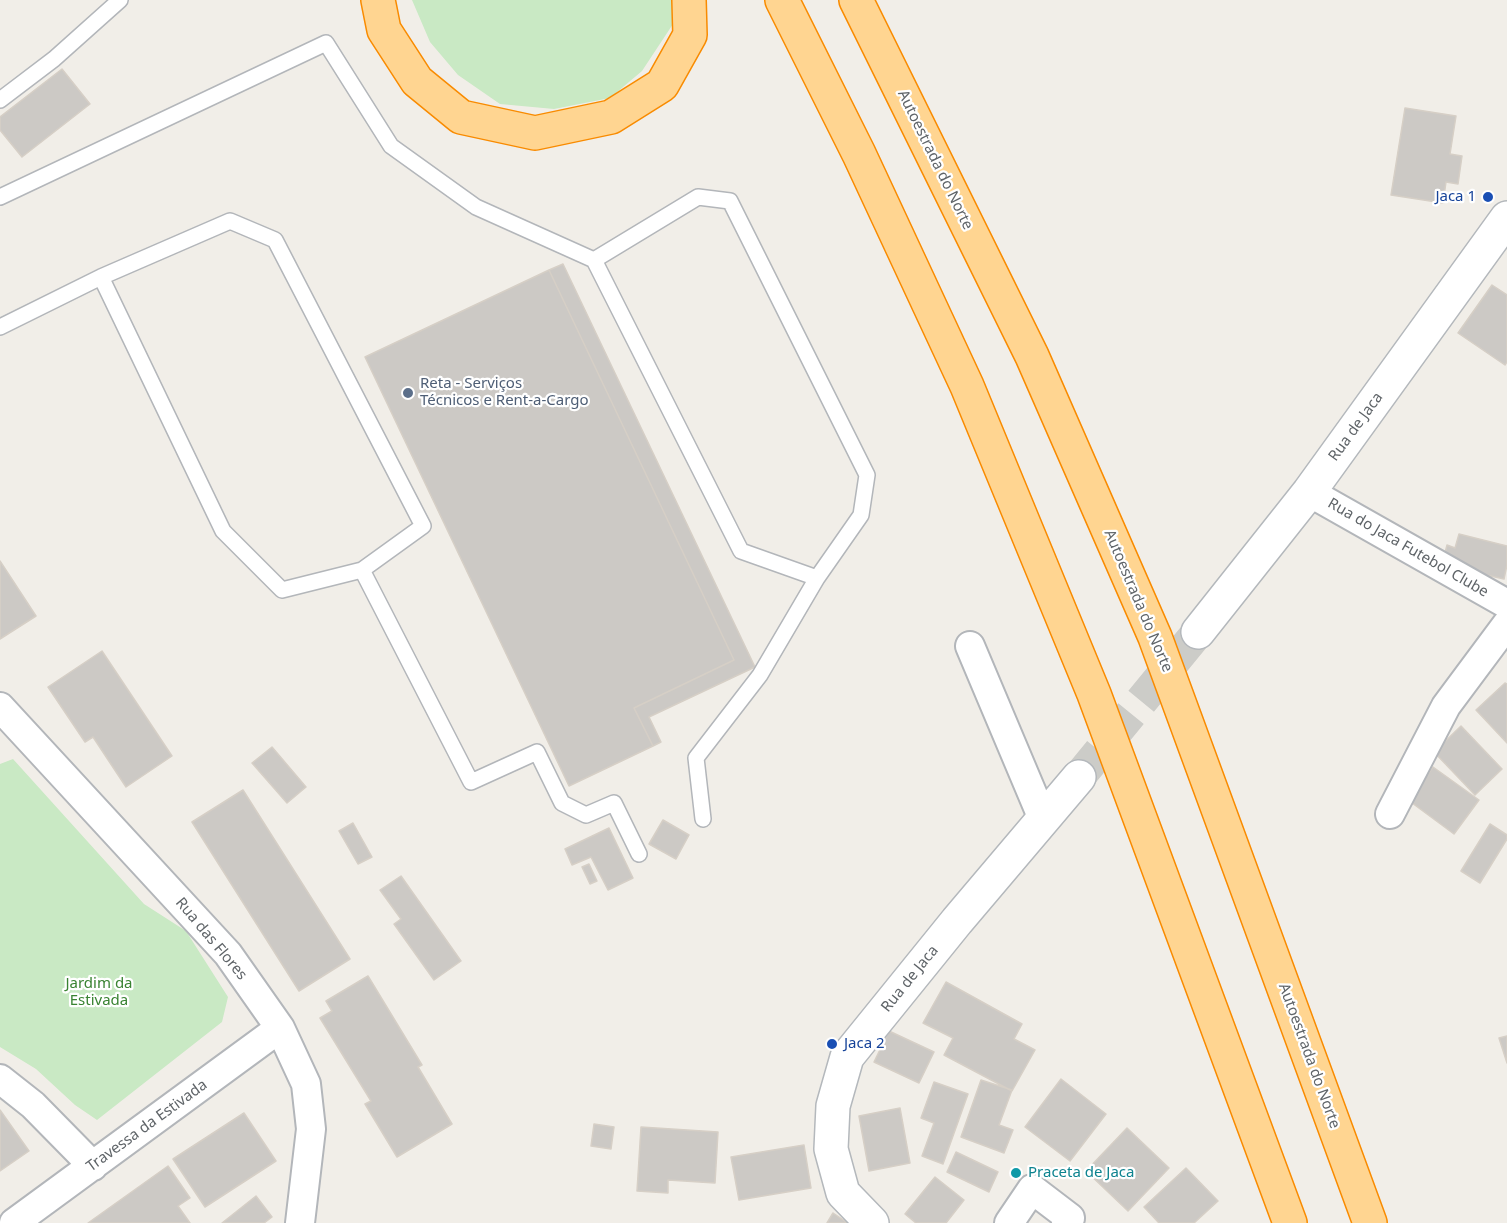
<!DOCTYPE html>
<html>
<head>
<meta charset="utf-8">
<style>
	body { margin:0 }
	canvas { display:block; background:#f1eee8 }
</style>
</head>
<body>
<canvas width="1507" height="1223"></canvas>
<script>
const c = document.querySelector('canvas').getContext('2d');
c.lineJoin = 'round';
function fill(path, color) {
  c.fillStyle = color;
  c.fill(path, 'evenodd');
}
function stroke(path, color, width, dash) {
  c.strokeStyle = color;
  c.lineWidth = width;
  c.lineCap = dash ? 'butt' : 'round';
  c.setLineDash(dash || []);
  c.stroke(path);
}
function write(font, color, halo, rows, align = 'center') {
  c.font = font + ' "Noto Sans",sans-serif';
  c.lineWidth = 4.5;
  c.setLineDash([]);
  c.textBaseline = 'middle';
  c.strokeStyle = halo;
  c.fillStyle = color;
  for (const [text, x, y, turn = 0] of rows) {
    c.save();
    c.translate(x, y);
    c.rotate((+turn || 0) * Math.PI / 180);
    c.textAlign = isNaN(turn) ? turn : align;
    if (halo) c.strokeText(text, 0, 0);
    c.fillText(text, 0, 0);
    c.restore();
  }
}
const green = new Path2D(`
	M 412,0 L 677,0 L 673,24 L 642,71 L 610,98 L 554,109 L 500,104 L 458,75 L 430,42 Z
	M 13,759 L 144,904 L 186,931 L 228,997 L 222,1022 L 97,1120 L 75,1105 L 36,1069 L 0,1047 L 0,764 Z`);
const building = new Path2D(`
	M 62,69 L 90,104 L 22,157 L 0,130 L 0,117 Z
	M 1405,108 L 1456,116 L 1450,154 L 1462,156 L 1458,184 L 1446,182 L 1443,203 L 1391,195 Z
	M 563,264 L 755,667 L 649,717 L 661,742 L 653,746 L 634,708 L 734,660 L 549,270 Z
	M 549,270 L 734,660 L 634,708 L 653,746 L 569,786 L 365,357 Z
	M 1492,285 L 1507,295 L 1507,362 L 1505,365 L 1458,333 Z
	M 1459,534 L 1507,546 L 1507,565 L 1504,579 L 1442,565 L 1447,545 L 1455,548 Z
	M 0,561 L 36,616 L 0,639 Z
	M 102,651 L 172,756 L 126,787 L 93,737 L 85,742 L 48,687 Z
	M 1505,683 L 1507,684 L 1507,743 L 1476,710 Z
	M 1461,726 L 1502,769 L 1475,795 L 1434,752 Z
	M 272,747 L 306,787 L 287,803 L 252,763 Z
	M 1433,767 L 1479,800 L 1454,834 L 1408,800 Z
	M 243,790 L 350,959 L 299,991 L 192,822 Z
	M 663,820 L 689,835 L 676,859 L 649,844 Z
	M 353,823 L 372,857 L 358,864 L 339,831 Z
	M 1490,824 L 1507,835 L 1507,839 L 1480,883 L 1461,871 Z
	M 609,828 L 633,878 L 608,890 L 591,857 L 572,865 L 565,849 Z
	M 589,864 L 597,881 L 590,884 L 582,867 Z
	M 401,876 L 461,961 L 434,980 L 394,924 L 401,919 L 380,890 Z
	M 368,976 L 422,1065 L 418,1067 L 452,1124 L 397,1157 L 365,1104 L 371,1101 L 320,1018 L 332,1011 L 326,1001 Z
	M 946,982 L 1022,1024 L 1014,1039 L 1035,1050 L 1012,1091 L 944,1055 L 953,1038 L 923,1023 Z
	M 889,1031 L 934,1052 L 919,1083 L 874,1062 Z
	M 1507,1036 L 1507,1063 L 1499,1038 Z
	M 1061,1079 L 1106,1114 L 1070,1161 L 1025,1127 Z
	M 981,1080 L 1012,1090 L 999,1125 L 1013,1130 L 1004,1153 L 961,1137 Z
	M 934,1082 L 968,1094 L 943,1164 L 922,1156 L 934,1123 L 921,1118 Z
	M 900,1108 L 910,1163 L 869,1171 L 859,1116 Z
	M 0,1110 L 29,1151 L 0,1171 Z
	M 244,1113 L 276,1161 L 205,1207 L 173,1159 Z
	M 594,1124 L 614,1127 L 611,1149 L 591,1146 Z
	M 641,1127 L 718,1132 L 715,1183 L 668,1180 L 668,1193 L 637,1191 Z
	M 1127,1128 L 1169,1168 L 1128,1211 L 1086,1171 Z
	M 804,1145 L 811,1188 L 739,1200 L 731,1157 Z
	M 956,1152 L 998,1172 L 989,1192 L 947,1172 Z
	M 168,1166 L 190,1198 L 178,1206 L 190,1223 L 88,1223 Z
	M 1186,1168 L 1218,1201 L 1194,1223 L 1159,1223 L 1144,1207 Z
	M 935,1177 L 964,1200 L 946,1223 L 916,1223 L 905,1214 Z
	M 256,1196 L 272,1217 L 264,1223 L 222,1223 Z
	M 833,1213 L 848,1223 L 827,1223 Z`);
const secondaryTunnel = new Path2D(`
	M 1079,777 L 1198,632`);
const lane = new Path2D(`
	M 0,100 L 54,59 L 120,0
	M 0,197 L 326,43 L 391,146 L 476,207 L 594,260 L 741,551 L 817,578
	M 594,260 L 698,197 L 730,201 L 867,475 L 861,515 L 817,578 L 760,675 L 696,758 L 703,819
	M 101,277 L 223,531 L 282,590 L 362,570 L 471,782 L 537,752 L 562,803 L 586,815 L 614,803 L 639,854
	M 0,327 L 101,277 L 230,221 L 275,240 L 423,526 L 362,570`);
const street = new Path2D(`
	M 1309,492 L 1507,604
	M 970,646 L 1043,819
	M 0,707 L 228,954 L 280,1028 L 306,1084 L 311,1129 L 300,1223
	M 1390,814 L 1446,706 L 1507,624
	M 0,1079 L 33,1105 L 93,1166
	M 14,1223 L 280,1028
	M 1009,1223 L 1032,1189 L 1070,1218 L 1066,1223`);
const secondary = new Path2D(`
	M 1198,632 L 1309,492 L 1507,218
	M 872,1223 L 843,1193 L 831,1149 L 833,1106 L 847,1057 L 957,921 L 1079,777`);
const highway = new Path2D(`
	M 378,0 L 384,30 L 417,81 L 461,117 L 535,133 L 611,117 L 662,85 L 690,35 L 689,0
	M 782,0 L 859,154 L 967,386 L 1094,694 L 1290,1223
	M 856,0 L 1032,356 L 1155,637 L 1370,1223`);
const markers = [
	[1488,197,6,"#1a4fb4"],
	[408,393,6,"#5c6f8a"],
	[832,1044,6,"#1a4fb4"],
	[1016,1173,6,"#0f9aa8"]
];
const streetNames = [
	["Autoestrada do Norte",935,160,64],
	["Rua de Jaca",1356,427,-54],
	["Rua do Jaca Futebol Clube",1408,548,30],
	["Autoestrada do Norte",1138,601,67],
	["Rua das Flores",211,939,50],
	["Rua de Jaca",910,979,-51],
	["Autoestrada do Norte",1309,1056,70],
	["Travessa da Estivada",147,1126,-36]
];
const transitNames = [
	["Jaca 1",1476,197],
	["Jaca 2",844,1044,"left"]
];
const serviceNames = [
	["Reta - Serviços",420,384],
	["Técnicos e Rent-a-Cargo",420,401]
];
const parkNames = [
	["Jardim da",99,984],
	["Estivada",99,1001]
];
const cultureNames = [
	["Praceta de Jaca",1028,1173]
];
fill(green, '#c9e9c4');
fill(building, '#ccc9c5');
stroke(building, '#d6cfc6', 1.5);
stroke(secondaryTunnel, '#ccccc8', 33, [33, 16]);
stroke(lane, '#b3b6ba', 18);
stroke(street, '#b3b6ba', 32);
stroke(secondary, '#b4b8bc', 36);
stroke(highway, '#f98b00', 36);
stroke(lane, '#fff', 15);
stroke(street, '#fff', 28);
stroke(secondary, '#fff', 33);
stroke(highway, '#ffd591', 33);
for (const [x, y, r, color] of markers) {
  const dot = new Path2D();
  dot.arc(x, y, r, 0, 2 * Math.PI);
  c.fillStyle = color;
  c.fill(dot);
  stroke(dot, '#fff', 2);
}
write('15px', '#5f6468', '#fff', streetNames);
write('15px', '#164399', '#fff', transitNames, 'right');
write('15px', '#4e5e75', '#fff', serviceNames, 'left');
write('15px', '#398332', '#fff', parkNames);
write('15px', '#0d838f', '#fff', cultureNames, 'left');
</script>
</body>
</html>
